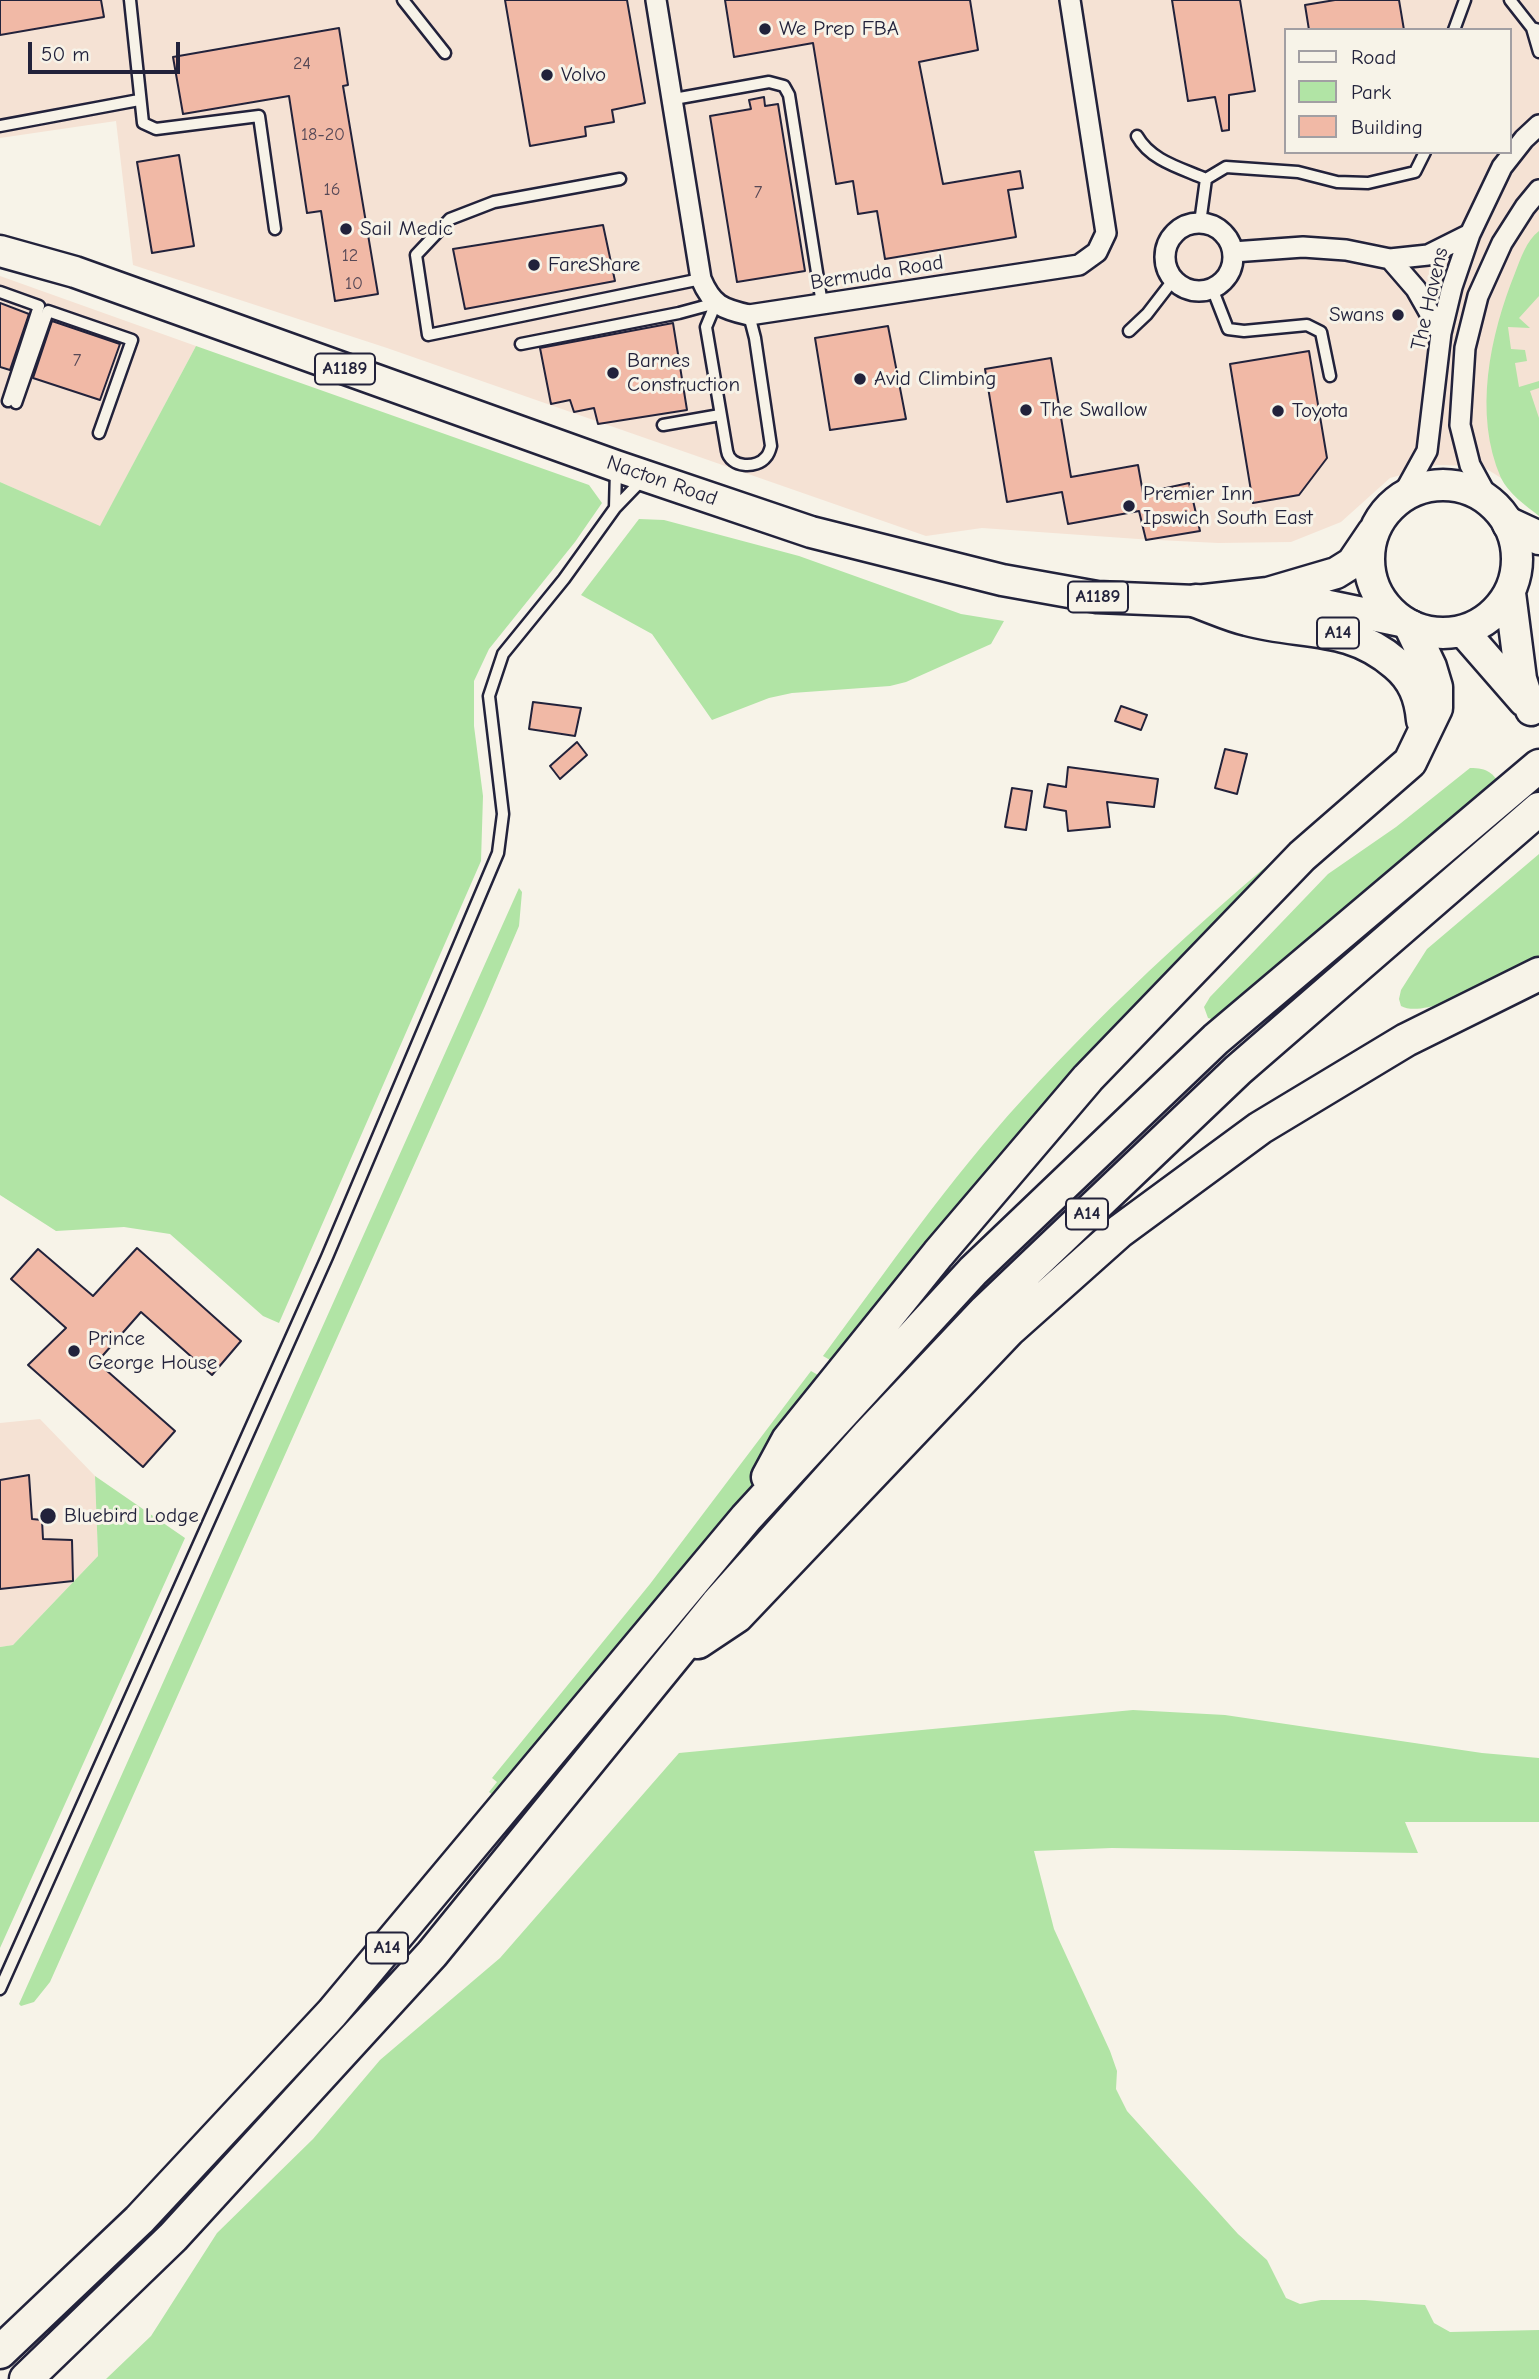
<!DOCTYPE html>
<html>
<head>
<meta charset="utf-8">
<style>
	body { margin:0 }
	#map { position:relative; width:1539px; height:2379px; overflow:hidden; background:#f7f3e8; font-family:"Comic Neue",sans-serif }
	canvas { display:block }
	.legend { position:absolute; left:1284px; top:28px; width:228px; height:126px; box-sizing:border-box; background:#f7f3e8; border:2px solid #a29fa3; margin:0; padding:9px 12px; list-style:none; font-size:21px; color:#22223b }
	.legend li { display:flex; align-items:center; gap:14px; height:35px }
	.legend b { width:35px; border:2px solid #a29fa3 }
	.scale { position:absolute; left:28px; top:42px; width:152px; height:32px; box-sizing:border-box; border:4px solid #22223b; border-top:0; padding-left:9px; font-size:21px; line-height:24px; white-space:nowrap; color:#22223b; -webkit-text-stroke:5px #f7f3e8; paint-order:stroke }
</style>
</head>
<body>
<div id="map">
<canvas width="1539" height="2379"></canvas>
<ul class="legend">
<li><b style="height:9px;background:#f7f3e8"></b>Road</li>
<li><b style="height:19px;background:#b1e4a5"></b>Park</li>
<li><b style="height:19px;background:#f1b9a6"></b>Building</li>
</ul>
<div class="scale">50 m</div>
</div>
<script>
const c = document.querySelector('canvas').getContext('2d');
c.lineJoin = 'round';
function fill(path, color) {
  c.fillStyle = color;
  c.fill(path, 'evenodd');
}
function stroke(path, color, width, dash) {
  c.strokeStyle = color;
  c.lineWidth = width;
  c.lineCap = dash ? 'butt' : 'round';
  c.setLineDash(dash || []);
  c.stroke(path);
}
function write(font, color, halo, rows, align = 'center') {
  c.font = font + ' "Comic Neue",sans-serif';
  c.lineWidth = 6;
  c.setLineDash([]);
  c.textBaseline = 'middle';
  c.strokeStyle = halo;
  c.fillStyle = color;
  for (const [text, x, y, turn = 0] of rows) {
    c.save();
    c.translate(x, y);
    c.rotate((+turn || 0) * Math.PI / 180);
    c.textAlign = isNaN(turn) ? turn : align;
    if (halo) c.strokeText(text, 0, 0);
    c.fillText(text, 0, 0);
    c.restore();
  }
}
const built = new Path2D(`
	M 0,0 L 1539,0 L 1539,491 L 1528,495 L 1482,466 L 1437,465 L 1390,478 L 1341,522 L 1291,542 L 1218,543 L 1138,539 L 982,528 L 926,536 L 387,348 L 133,265 L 116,121 L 0,138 ZM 1285,30 L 1509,30 L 1509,152 L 1285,152 Z
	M 0,276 L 196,346 L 100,527 L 0,482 Z
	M 40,1419 L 95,1476 L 98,1556 L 13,1645 L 0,1647 L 0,1423 Z`);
const green = new Path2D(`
	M 1539,231 L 1539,296 L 1519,318 L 1530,328 L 1508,327 L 1511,349 L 1525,350 L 1527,361 L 1515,363 L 1519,387 L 1539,381 L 1539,388 L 1530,391 L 1539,418 L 1539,516 C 1526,506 1508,493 1501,478 C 1473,414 1490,335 1515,273 C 1521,258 1526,241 1539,231 Z
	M 196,346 L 589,485 L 602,503 L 575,542 L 489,649 L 474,681 L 474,726 L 483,796 L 481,861 L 279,1323 L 263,1316 L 170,1234 L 124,1227 L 56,1231 L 0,1195 L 0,482 L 100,526 Z
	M 639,519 L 664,520 L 799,556 L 961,614 L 1004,621 L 991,644 L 906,682 L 890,686 L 792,693 L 769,698 L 712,720 L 652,634 L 581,595 Z
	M 1470,768 C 1488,768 1493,773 1502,787 L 1226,1023 L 1208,1018 L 1204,1007 L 1210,997 L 1328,874 L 1396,827 Z
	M 1324,818 L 803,1425 L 501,1801 L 489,1792 L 497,1782 L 492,1778 L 650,1584 L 811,1371 L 818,1375 L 822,1371 L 827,1376 L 836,1373 L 827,1364 L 830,1360 L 823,1356 C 887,1270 949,1180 1022,1100 C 1115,998 1217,906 1324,818 Z
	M 1539,854 L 1539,959 C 1511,972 1428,1021 1401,1006 L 1399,999 L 1401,990 L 1427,949 Z
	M 519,888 L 522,892 L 519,926 L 485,1006 L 50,1982 L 34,2002 L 21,2006 L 19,2004 Z
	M 95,1476 L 185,1538 L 0,1948 L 0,1647 L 13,1645 L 98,1556 Z
	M 1133,1710 L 1225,1715 L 1482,1753 L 1539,1758 L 1539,1822 L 1405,1822 L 1418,1853 L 1112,1848 L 1034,1851 L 1054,1929 L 1110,2051 L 1117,2071 L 1116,2089 L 1127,2111 L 1238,2234 L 1267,2260 L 1286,2298 L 1300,2304 L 1321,2300 L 1365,2300 L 1425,2305 L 1434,2323 L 1450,2332 L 1539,2330 L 1539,2379 L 106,2379 L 151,2336 L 217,2233 L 313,2139 L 380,2060 L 500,1958 L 679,1753 Z`);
const building = new Path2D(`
	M 0,0 L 101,0 L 104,17 L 0,35 Z
	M 505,0 L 627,0 L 645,103 L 612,110 L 614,122 L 585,127 L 586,136 L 530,146 Z
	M 725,0 L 970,0 L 978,50 L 919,62 L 943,184 L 1020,171 L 1023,188 L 1008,190 L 1016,237 L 885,259 L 877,211 L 858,214 L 853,181 L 836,184 L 813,43 L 734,57 Z
	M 1172,0 L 1240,0 L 1255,91 L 1229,95 L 1229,130 L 1222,131 L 1215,97 L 1188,101 Z
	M 1335,0 L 1399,0 L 1404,30 L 1309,30 L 1305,5 Z
	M 339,28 L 348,85 L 343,86 L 378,294 L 335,301 L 321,211 L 307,213 L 289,96 L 183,114 L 173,57 Z
	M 764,97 L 765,106 L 778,104 L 805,271 L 737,282 L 710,116 L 751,109 L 749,100 Z
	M 179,155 L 194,246 L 152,253 L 137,162 Z
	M 603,225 L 615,281 L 465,309 L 453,249 Z
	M 0,303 L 29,314 L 10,370 L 0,367 Z
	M 52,321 L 120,344 L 100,400 L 33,378 Z
	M 673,323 L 687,410 L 598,424 L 594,408 L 574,412 L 570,400 L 551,404 L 540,348 Z
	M 888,326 L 906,419 L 830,430 L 815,338 Z
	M 1309,351 L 1327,458 L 1299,495 L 1253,503 L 1230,364 Z
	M 1051,358 L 1071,477 L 1138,465 L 1143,493 L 1189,483 L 1200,531 L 1146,540 L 1139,511 L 1068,524 L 1062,492 L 1007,502 L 985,369 Z
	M 533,702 L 581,708 L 575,736 L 529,729 Z
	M 1121,706 L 1147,715 L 1141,730 L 1115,721 Z
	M 577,742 L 587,755 L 560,779 L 550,766 Z
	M 1225,749 L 1247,754 L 1237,794 L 1215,788 Z
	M 1068,767 L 1158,779 L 1154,807 L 1107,802 L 1110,827 L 1068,831 L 1066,811 L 1044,807 L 1048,784 L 1066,787 Z
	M 1012,788 L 1032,791 L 1026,830 L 1005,827 Z
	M 137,1248 L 241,1341 L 212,1375 L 141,1312 L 97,1362 L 175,1431 L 143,1467 L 28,1365 L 66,1328 L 11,1279 L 38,1249 L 93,1296 Z
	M 29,1475 L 32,1519 L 42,1520 L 43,1539 L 72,1540 L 73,1581 L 0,1589 L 0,1480 Z`);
const service = new Path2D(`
	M 130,0 L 143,123 L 156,129 L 259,116 L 275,229
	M 403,0 L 445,53
	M 1510,0 L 1532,28
	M 1454,30 L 1465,0
	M 1539,30 L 1532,28 L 1539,52
	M 674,99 L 769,82 L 784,86 L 789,95 L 822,304
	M 0,126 L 139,100
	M 1137,136 C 1151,161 1181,168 1206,179
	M 620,179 L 494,202 L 450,219 L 416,255 L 428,335 L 701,279
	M 1200,223 L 1206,179 L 1226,167 L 1298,172 L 1337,182 L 1368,183 L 1415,172 L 1425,152
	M 1212,288 L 1228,329 L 1244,331 L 1307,325 L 1321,332 L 1330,376
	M 0,292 L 39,306 L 8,401
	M 716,303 L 706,327 L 727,451 C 730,468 757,469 766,457 C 769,454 770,450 771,446 L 755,338 L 749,315
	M 1129,331 L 1147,314 L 1174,279
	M 521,344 L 679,313 L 716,303
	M 16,403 L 48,311 L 132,340 L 99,433
	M 663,425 L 720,415
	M 615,508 L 616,470
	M 0,1989 L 327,1257 L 498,853 L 503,814 L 489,696 L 503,654 L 564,579 L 615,508 L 643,479`);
const minor = new Path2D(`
	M 656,0 L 701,279 C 712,305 722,309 749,315 L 1079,265 L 1097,252 L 1106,233 L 1070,0
	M1165 257a34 34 0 1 1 68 0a34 34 0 1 1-68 0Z
	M 1233,252 L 1303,247 L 1346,250 L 1390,259 L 1428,255 L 1470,234
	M 1390,259 L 1416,289 L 1441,333
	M 1401,498 L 1427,451 L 1441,333 L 1452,287 L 1470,234 L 1502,167 L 1524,139 L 1539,125
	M 1489,500 L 1470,465 L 1460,425 L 1465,348 L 1478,296 L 1502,243 L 1525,207 L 1539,190`);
const primary = new Path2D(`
	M 0,251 L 75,272 L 616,466 L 811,532 L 1002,580 L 1097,597 L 1196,601 L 1268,593 L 1336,573 L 1352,563 L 1373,532
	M1369 559a74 74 0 1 1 148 0a74 74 0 1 1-148 0Z
	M 1510,593 L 1521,679 L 1531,710
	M 1271,594 L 1401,621
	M 1463,631 L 1524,701`);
const trunk = new Path2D(`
	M 1509,524 L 1539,538
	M 1196,601 C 1213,607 1230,615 1247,619 C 1302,634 1349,623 1396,664 C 1414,679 1421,697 1423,720
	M 768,1477 L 788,1440 L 938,1254 L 1088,1078 L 1302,856 L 1410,762 L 1436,708 L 1436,687 L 1430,667 L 1411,627
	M 698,1642 L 737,1616 L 1009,1330 L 1120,1231 L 1260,1128 L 1406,1040 L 1539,974
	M 0,2352 L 139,2220 L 332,2013 L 746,1518 L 973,1271 L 1216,1039 L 1539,766
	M 26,2379 L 173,2237 L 432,1954 L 717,1604 L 869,1434 L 985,1311 L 1238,1070 L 1539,809`);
const markers = [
	[765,29,7,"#22223b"],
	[547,75,7,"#22223b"],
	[346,229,7,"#22223b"],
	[534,265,7,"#22223b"],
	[1398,315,7,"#22223b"],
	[613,373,7,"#22223b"],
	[860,379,7,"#22223b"],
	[1026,410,7,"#22223b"],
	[1278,411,7,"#22223b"],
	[1129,506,7,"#22223b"],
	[74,1351,7,"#22223b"],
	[48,1516,9,"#22223b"]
];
const numberNames = [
	["24",302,64],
	["18-20",323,135],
	["16",332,190],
	["7",758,193],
	["12",350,256],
	["10",354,284],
	["7",77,361]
];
const shields = [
	[345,369,60],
	[1098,597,60],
	[1338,633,42],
	[1087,1214,42],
	[387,1948,42]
];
const shieldNames = [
	["A1189",345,369],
	["A1189",1098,597],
	["A14",1338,633],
	["A14",1087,1214],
	["A14",387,1948]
];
const poiNames = [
	["We Prep FBA",779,29],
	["Volvo",561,75],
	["Sail Medic",360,229],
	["FareShare",548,265],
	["Swans",1384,315,"right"],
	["Barnes",627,361],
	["Construction",627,385],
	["Avid Climbing",874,379],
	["The Swallow",1040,410],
	["Toyota",1292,411],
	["Premier Inn",1143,494],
	["Ipswich South East",1143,518],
	["Prince",88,1339],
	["George House",88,1363],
	["Bluebird Lodge",64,1516]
];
const streetNames = [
	["Bermuda Road",877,273,-9],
	["The Havens",1430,299,-77],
	["Nacton Road",662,481,19]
];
fill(built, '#f5e2d4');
fill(green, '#b1e4a5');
fill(building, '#f1b9a6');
stroke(building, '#22223b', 2);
stroke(service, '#22223b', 15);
stroke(minor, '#22223b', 24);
stroke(primary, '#22223b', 35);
stroke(trunk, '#22223b', 37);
stroke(service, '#f7f3e8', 10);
stroke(minor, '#f7f3e8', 19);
stroke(primary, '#f7f3e8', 30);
stroke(trunk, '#f7f3e8', 32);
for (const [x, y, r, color] of markers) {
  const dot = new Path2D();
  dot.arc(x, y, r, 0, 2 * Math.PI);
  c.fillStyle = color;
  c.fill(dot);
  stroke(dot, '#f7f3e8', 2.5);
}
write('18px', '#564856', null, numberNames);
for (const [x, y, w] of shields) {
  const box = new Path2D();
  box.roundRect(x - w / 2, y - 15.5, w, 31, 5);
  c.fillStyle = '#f7f3e8';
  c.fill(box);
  stroke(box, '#22223b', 2);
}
write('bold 19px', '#22223b', null, shieldNames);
write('21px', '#22223b', '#f7f3e8', poiNames, 'left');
write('21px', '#22223b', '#f7f3e8', streetNames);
</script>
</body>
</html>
